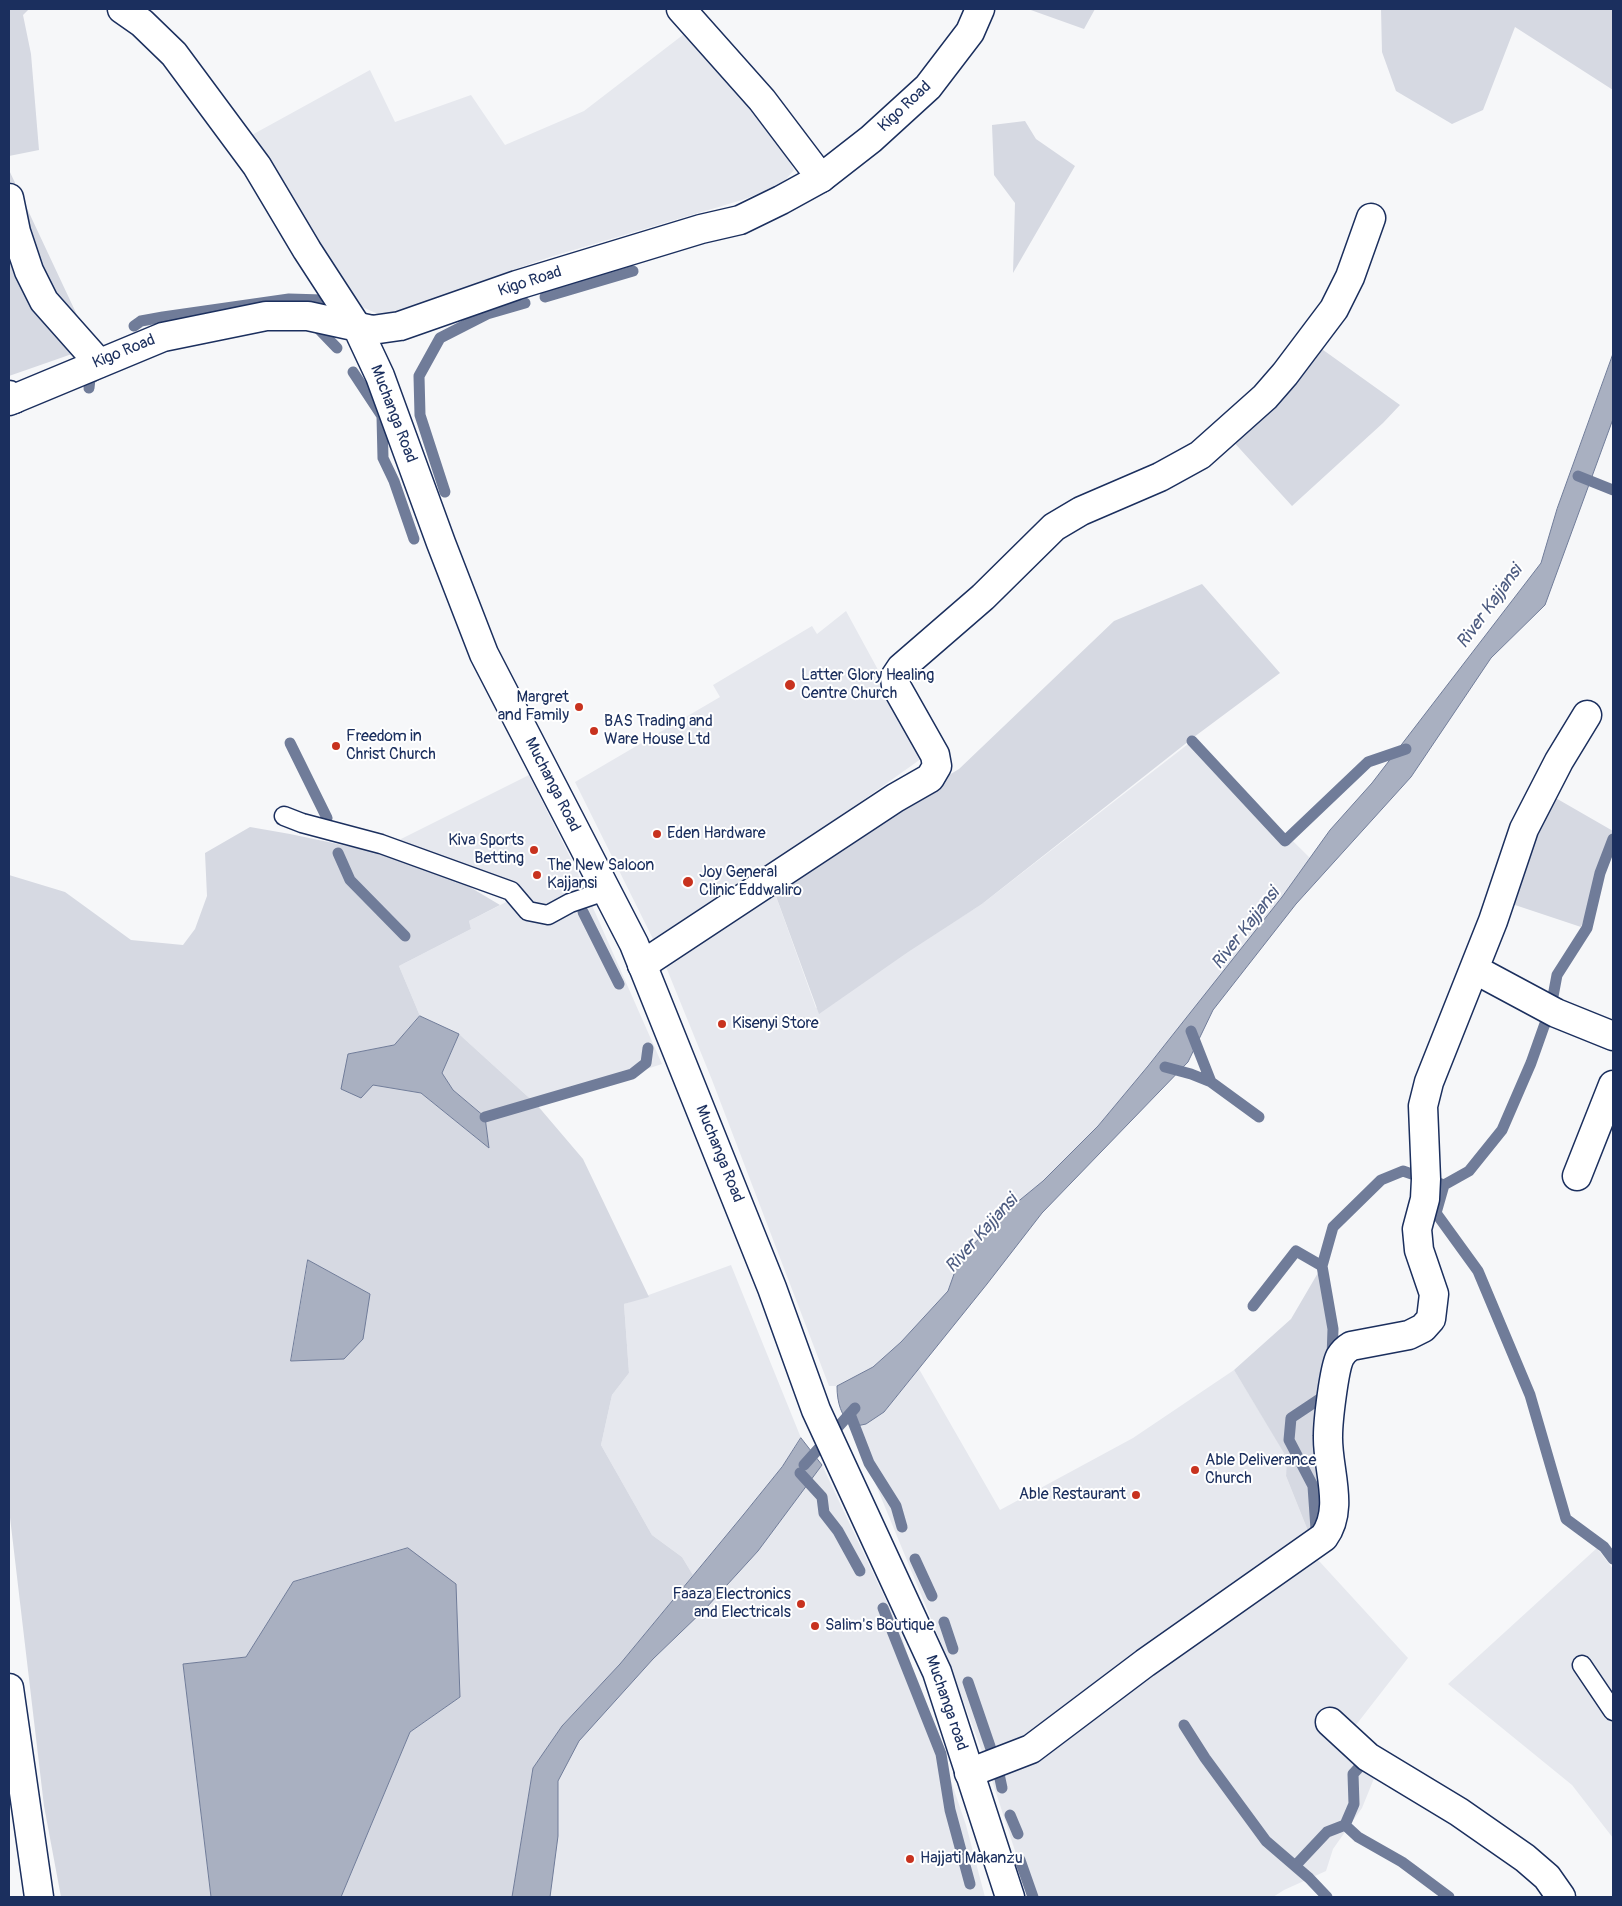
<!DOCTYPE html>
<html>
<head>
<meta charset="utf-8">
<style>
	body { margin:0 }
	#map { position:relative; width:1622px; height:1906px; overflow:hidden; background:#f6f7f9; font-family:Pangolin,sans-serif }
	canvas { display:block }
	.frame { position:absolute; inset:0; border:10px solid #1b2f5e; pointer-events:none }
</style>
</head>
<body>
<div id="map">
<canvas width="1622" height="1906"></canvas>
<div class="frame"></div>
</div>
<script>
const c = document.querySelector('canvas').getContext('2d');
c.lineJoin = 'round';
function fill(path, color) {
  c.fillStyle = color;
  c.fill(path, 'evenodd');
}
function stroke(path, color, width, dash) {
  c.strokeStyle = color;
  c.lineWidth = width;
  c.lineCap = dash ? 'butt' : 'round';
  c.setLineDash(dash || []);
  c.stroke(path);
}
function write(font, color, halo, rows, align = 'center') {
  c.font = font + ' Pangolin,sans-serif';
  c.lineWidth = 4;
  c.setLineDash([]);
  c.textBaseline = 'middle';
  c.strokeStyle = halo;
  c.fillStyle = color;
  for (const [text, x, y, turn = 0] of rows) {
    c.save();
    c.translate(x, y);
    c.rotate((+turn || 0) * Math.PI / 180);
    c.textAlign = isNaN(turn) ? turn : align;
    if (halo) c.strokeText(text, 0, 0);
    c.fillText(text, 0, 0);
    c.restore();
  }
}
const built = new Path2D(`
	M 688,31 L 754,97 L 794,170 L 781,185 L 742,200 L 550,257 L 479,282 L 421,313 L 385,317 L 346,300 L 250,136 L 370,70 L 395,122 L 471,95 L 505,145 L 584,111 Z
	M 846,611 L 925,756 L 657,947 L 575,782 L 720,697 L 713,685 L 812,626 L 817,634 Z
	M 1192,741 L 1310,858 L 1282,897 L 1202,999 L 1098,1126 L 1043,1181 L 998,1218 L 959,1260 L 948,1291 L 901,1342 L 873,1367 L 837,1386 L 829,1386 L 712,1080 L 664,962 L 773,888 L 816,1008 L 982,904 Z
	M 529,775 L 575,867 L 662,1064 L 537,1105 L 459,1034 L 420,1016 L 399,966 L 471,929 L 469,921 L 524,893 L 399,840 Z
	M 731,1265 L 801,1438 L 782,1467 L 693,1575 L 682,1557 L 652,1535 L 601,1445 L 612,1395 L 629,1373 L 624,1304 Z
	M 919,1369 L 1000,1510 L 1133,1438 L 1234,1370 L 1288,1458 L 1286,1476 L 1308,1531 L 1302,1546 L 1320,1562 L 1408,1658 L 1349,1734 L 1377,1771 L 1362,1808 L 1333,1849 L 1326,1871 L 1284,1890 L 1273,1897 L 1030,1897 L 986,1762 L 946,1655 L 852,1427 L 866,1424 L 884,1412 Z
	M 822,1465 L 898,1626 L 966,1825 L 985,1897 L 550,1897 L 557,1836 L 558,1781 L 579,1740 L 653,1659 L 706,1608 L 758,1551 Z
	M 1597,1548 L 1613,1569 L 1613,1838 L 1572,1785 L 1448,1684 Z`);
const green = new Path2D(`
	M 9,9 L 29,9 L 23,15 L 31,54 L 39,150 L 9,156 Z
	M 1028,9 L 1095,9 L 1084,29 Z
	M 1381,9 L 1613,9 L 1613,90 L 1515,27 L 1483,110 L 1452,124 L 1396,91 L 1382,52 Z
	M 1025,121 L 1036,139 L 1075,166 L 1013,273 L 1015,203 L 994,175 L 992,125 Z
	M 9,170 L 92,347 L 9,376 Z
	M 1319,347 L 1400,405 L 1383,423 L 1292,506 L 1230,438 Z
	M 1202,584 L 1280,673 L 1194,737 L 982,904 L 908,952 L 819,1014 L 773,888 L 900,805 L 959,769 L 1114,621 Z
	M 1547,793 L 1613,831 L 1613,839 L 1581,927 L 1509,903 Z
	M 250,827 L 290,834 L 400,857 L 463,883 L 500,905 L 469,921 L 471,929 L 399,966 L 420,1016 L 394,1045 L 348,1054 L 373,1085 L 421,1093 L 489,1148 L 485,1117 L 453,1090 L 442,1073 L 459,1034 L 537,1105 L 583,1159 L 649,1297 L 624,1304 L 629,1373 L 612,1395 L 601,1445 L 652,1535 L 682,1557 L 693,1575 L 620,1664 L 562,1726 L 533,1768 L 512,1897 L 341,1897 L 410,1732 L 460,1697 L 293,1582 L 246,1657 L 183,1664 L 211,1897 L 61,1897 L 44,1806 L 9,1509 L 9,875 L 65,892 L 131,940 L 183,945 L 195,929 L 207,896 L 205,853 ZM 308,1260 L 370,1294 L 344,1359 L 291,1361 Z
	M 1322,1266 L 1341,1348 L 1329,1503 L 1308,1531 L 1286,1476 L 1287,1458 L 1234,1370 L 1291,1319 Z`);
const water = new Path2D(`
	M 1613,354 L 1613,419 L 1545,605 L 1491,658 L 1411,777 L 1296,904 L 1213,1010 L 1188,1062 L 1042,1213 L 987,1284 L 884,1412 L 866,1424 L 852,1427 C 841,1415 837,1403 837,1386 L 873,1367 L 901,1342 L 948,1291 L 959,1260 L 998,1218 L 1043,1181 L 1098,1126 L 1148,1066 L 1282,897 L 1330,830 L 1372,783 L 1541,563 L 1557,509 Z
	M 420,1016 L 459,1034 L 442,1073 L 453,1090 L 485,1117 L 489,1148 L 421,1093 L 373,1085 L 361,1098 L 341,1089 L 348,1054 L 394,1045 Z
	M 308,1260 L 370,1294 L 363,1339 L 344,1359 L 291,1361 Z
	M 801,1438 L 822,1465 L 758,1551 L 706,1608 L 653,1659 L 579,1741 L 558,1781 L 558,1836 L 550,1897 L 512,1897 L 533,1768 L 562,1726 L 620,1664 L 744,1514 L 782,1467 Z
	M 408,1548 L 456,1584 L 460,1697 L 410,1732 L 341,1897 L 211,1897 L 183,1664 L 246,1657 L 293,1582 Z`);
const stream = new Path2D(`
	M 545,297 L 633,271
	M 313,323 L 337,348
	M 134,326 L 141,321 L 163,317 L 289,299 L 323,300
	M 353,372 L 382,416 L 383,458 L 394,481 L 414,539
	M 89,388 L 90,379 L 100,373
	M 1578,476 L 1613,490
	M 445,492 L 420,415 L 419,376 L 440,338 L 487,314 L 525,303
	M 1192,741 L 1285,841 L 1368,762 L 1406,749
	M 290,743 L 327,818
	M 338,853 L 350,880 L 405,936
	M 583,912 L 619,984
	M 1555,1008 L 1551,1007 L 1557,975 L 1587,928 L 1600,873 L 1613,839
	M 1191,1031 L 1211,1082
	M 1165,1067 L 1191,1074 L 1211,1082 L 1259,1117
	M 485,1117 L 632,1074 L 646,1063 L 648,1048
	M 1444,1185 L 1436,1213 L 1478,1271 L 1530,1395 L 1566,1519 L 1604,1547 L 1613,1559
	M 1253,1306 L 1296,1251 L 1322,1266
	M 1332,1358 L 1333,1329 L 1322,1266 L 1333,1227 L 1381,1180 L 1403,1171 L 1444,1185 L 1469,1171 L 1502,1130 L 1531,1063 L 1548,1015
	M 850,1414 L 869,1463 L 896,1506 L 902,1527
	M 804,1465 L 855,1408
	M 800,1473 L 822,1497 L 824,1513 L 838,1531 L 860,1571
	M 1316,1529 L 1313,1486 L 1289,1440 L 1291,1418 L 1324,1396 L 1326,1390
	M 915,1559 L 932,1596
	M 883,1608 L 941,1754 L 950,1810 L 970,1884
	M 944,1622 L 953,1649
	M 968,1682 L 993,1755
	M 1184,1725 L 1205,1758 L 1266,1841 L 1309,1878 L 1327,1897
	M 999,1774 L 1002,1788
	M 1010,1815 L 1018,1834
	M 1345,1825 L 1354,1804 L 1353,1774 L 1365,1761
	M 1020,1860 L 1033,1897
	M 1295,1866 L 1327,1832 L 1345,1825 L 1358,1837 L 1402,1862 L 1449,1897`);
const service = new Path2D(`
	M 284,816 L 302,823 L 381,844 L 511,891 L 528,911 L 548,915 L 570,903 L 605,891
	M 1582,1665 L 1613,1711`);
const minor = new Path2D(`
	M 122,9 L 142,23 L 174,54 L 257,166 L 307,250 L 357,327
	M 681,9 L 762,100 L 821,178
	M 9,198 L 16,232 L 29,271 L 44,301 L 99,363
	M 642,965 L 895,798 L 930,778 L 937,766 L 935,755 L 896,686 L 895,677 L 901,668 L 983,597 L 1054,527 L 1081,511 L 1160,477 L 1200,455 L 1265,397 L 1285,374 L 1334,309 L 1350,277 L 1371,218
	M 1474,969 L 1556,1013 L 1613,1036
	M 1577,1176 L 1613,1085
	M 1330,1722 L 1368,1757 L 1459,1812 L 1525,1858 L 1547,1877 L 1561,1897
	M 969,1773 L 1031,1749 L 1145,1663 L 1324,1537 C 1345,1508 1327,1469 1328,1436 C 1328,1421 1334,1369 1340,1357 C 1343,1352 1346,1349 1351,1346 L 1409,1335 L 1423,1328 L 1431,1319 L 1434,1294 L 1419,1250 L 1417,1229 L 1425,1199 L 1426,1179 L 1423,1106 L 1429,1082 L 1493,921 L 1524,829 L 1559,761 L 1587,715`);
const tertiary = new Path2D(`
	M 357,327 L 380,376 L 441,543 L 484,654 L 634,944 L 772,1288 L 816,1410 L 937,1672 L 1010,1897
	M 9,401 L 163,337 L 266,316 L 308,316 L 372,330 L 400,326 L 517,285 L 701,229 L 740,220 L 781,200 L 821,178 L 871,139 L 928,87 L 970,32 L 980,9`);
const trunk = new Path2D(`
	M 9,395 L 14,399`);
const motorway = new Path2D(`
	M 9,1688 L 39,1897`);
const markers = [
	[790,685,6,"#c8321e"],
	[579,707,5,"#c8321e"],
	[594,731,5,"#c8321e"],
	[336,746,5,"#c8321e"],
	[657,834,5,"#c8321e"],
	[534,850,5,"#c8321e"],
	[537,875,5,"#c8321e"],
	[688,882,6,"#c8321e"],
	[722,1024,5,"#c8321e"],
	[1195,1470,5,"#c8321e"],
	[1136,1495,5,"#c8321e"],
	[801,1604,5,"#c8321e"],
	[815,1626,5,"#c8321e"],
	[910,1859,5,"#c8321e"]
];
const streetNames = [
	["Kigo Road",905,107,-43],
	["Kigo Road",530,282,-18],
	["Kigo Road",124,352,-22],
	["Muchanga Road",393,414,69],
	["Muchanga Road",552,785,63],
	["Muchanga Road",719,1154,68],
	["Muchanga road",946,1703,71]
];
const poiNames = [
	["Latter Glory Healing",801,676],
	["Centre Church",801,694],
	["Margret",569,698,"right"],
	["and Family",569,716,"right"],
	["BAS Trading and",604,722],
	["Ware House Ltd",604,740],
	["Freedom in",346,737],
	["Christ Church",346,755],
	["Eden Hardware",667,834],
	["Kiva Sports",524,841,"right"],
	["Betting",524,859,"right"],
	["The New Saloon",547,866],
	["Kajjansi",547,884],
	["Joy General",699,873],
	["Clinic Eddwaliro",699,891],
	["Kisenyi Store",732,1024],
	["Able Deliverance",1205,1461],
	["Church",1205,1479],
	["Able Restaurant",1126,1495,"right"],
	["Faaza Electronics",791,1595,"right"],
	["and Electricals",791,1613,"right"],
	["Salim's Boutique",825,1626],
	["Hajjati Makanzu",920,1859]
];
const waterNames = [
	["River Kajjansi",1490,607,-54],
	["River Kajjansi",1246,929,-52],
	["River Kajjansi",982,1234,-48]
];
fill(built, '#e6e8ee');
fill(green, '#d6d9e2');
fill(water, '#a9b0c1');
stroke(water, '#707c99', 1);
stroke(stream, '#707c99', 11);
stroke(service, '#1b2f5e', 21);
stroke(minor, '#1b2f5e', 31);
stroke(tertiary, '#1b2f5e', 31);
stroke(trunk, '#1b2f5e', 31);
stroke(motorway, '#1b2f5e', 31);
stroke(service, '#fff', 18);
stroke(minor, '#fff', 28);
stroke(tertiary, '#fff', 28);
stroke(trunk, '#fff', 28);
stroke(motorway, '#fff', 28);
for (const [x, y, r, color] of markers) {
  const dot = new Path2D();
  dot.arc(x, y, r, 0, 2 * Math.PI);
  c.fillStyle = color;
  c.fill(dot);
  stroke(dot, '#fff', 2);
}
write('16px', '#1b2f5e', '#fff', streetNames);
write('16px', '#1b2f5e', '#fff', poiNames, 'left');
write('italic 18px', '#4d5c81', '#fff', waterNames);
</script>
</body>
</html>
